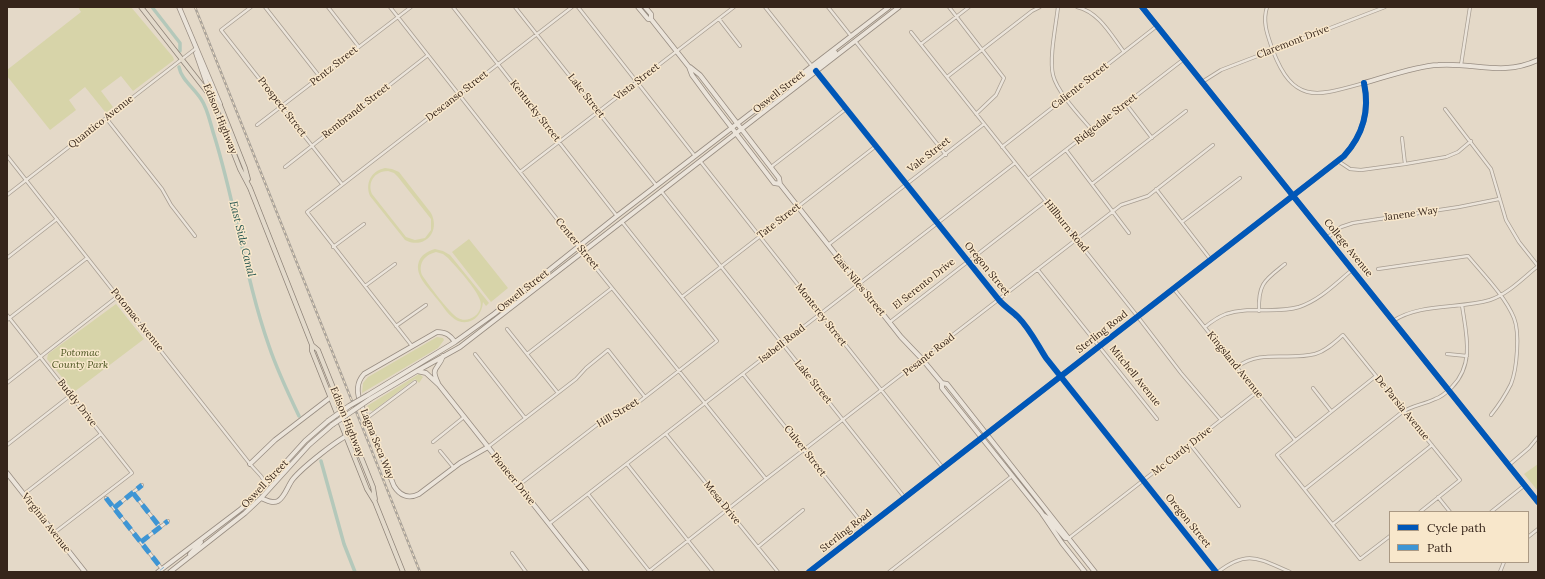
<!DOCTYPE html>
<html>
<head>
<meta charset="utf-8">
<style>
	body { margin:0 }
	#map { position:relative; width:1545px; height:579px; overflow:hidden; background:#e4d9c8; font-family:Lora,serif }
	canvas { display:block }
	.frame { position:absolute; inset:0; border:8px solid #36251a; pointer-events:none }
	.legend { position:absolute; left:1389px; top:511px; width:140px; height:52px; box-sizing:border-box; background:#f8e7cb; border:1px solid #aa9984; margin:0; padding:5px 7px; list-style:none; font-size:12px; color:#36251a }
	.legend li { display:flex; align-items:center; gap:8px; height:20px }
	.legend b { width:20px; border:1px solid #aa9984 }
</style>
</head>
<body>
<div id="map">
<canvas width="1545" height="579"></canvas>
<div class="frame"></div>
<ul class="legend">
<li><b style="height:5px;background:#0057b8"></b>Cycle path</li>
<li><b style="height:5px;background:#3e95d4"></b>Path</li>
</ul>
</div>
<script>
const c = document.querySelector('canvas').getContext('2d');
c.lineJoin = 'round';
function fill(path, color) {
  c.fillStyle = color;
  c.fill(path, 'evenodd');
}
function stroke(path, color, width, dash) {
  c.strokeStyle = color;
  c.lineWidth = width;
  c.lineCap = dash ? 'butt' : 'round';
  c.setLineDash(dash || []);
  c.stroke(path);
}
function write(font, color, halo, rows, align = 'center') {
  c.font = font + ' Lora,serif';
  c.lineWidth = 3;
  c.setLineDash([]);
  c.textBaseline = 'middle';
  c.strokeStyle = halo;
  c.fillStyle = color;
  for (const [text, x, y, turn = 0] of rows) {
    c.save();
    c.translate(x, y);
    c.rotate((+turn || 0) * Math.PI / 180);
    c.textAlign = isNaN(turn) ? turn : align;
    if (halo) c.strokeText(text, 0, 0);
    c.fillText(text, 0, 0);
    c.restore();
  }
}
const green = new Path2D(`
	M 78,7 L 131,7 L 173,57 L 174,60 L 133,91 L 121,76 L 101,91 L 113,107 L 106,113 L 85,87 L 69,100 L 76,110 L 50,130 L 7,76 L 7,70 L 81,12 Z
	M 385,168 L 392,169 L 399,172 L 431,213 C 441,232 424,250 405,240 L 370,196 C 365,183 371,171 385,168 ZM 388,171 L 394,173 L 398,177 L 431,219 L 431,230 L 425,238 L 415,240 L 406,237 L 372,194 C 367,182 375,171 388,171 Z
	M 469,239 L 508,288 L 491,302 L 452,252 Z
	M 435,249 L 443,251 L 450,255 L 489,303 L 486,306 L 483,302 C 482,315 472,326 458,321 C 449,317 443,306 437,299 C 429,288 412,274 420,259 C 423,254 428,251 435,249 ZM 436,252 L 443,254 L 448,258 C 457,268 476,288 480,300 C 482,306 480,312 475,316 C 470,320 463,321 458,318 C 450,314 428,284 422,275 C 418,264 424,255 436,252 Z
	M 116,304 L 144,339 L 74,392 L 47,359 L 48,354 Z
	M 437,337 L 443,338 L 444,340 L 438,348 L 362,393 L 363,383 L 368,377 Z
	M 419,374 L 423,377 L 419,383 L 415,379 L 373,411 L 369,410 L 367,406 Z
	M 1538,464 L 1538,491 L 1524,474 Z`);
const canal = new Path2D(`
	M 152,7 L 180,43 L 180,51
	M 179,67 C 181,79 194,88 201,99 C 208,109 210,123 214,135 C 236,205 245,278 269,346 C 277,370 288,393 299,416
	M 321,461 L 344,544 L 355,572`);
const street = new Path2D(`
	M 251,7 L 221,30 L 342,184
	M 265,7 L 320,77
	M 328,7 L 359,47
	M 390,7 L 579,247 L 766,479
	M 453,7 L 617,216
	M 515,7 L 656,185
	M 578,7 L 695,156
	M 765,7 L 812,66
	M 828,7 L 851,36
	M 949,7 L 1004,78 L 996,95 L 976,114
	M 1058,7 C 1056,25 1049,58 1053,75 C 1057,92 1080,116 1092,130
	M 1077,7 C 1099,12 1111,35 1124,52
	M 1267,7 C 1262,23 1268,36 1273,51 C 1294,105 1317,96 1364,83
	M 719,19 L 740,46
	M 911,32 L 1138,317 L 1181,373 L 1221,420
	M 855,41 L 946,155
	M 921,44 L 969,7
	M 1461,65 L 1470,7
	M 816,71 L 999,300 C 1005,307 1012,311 1018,317 C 1030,329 1037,344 1046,358 L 1216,572
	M 947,77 L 1032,11 L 1040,7
	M 1202,82 L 1221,70 L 1385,7
	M 1126,104 L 1152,138
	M 1445,109 L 1491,169 L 1506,220 L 1519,242 L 1538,266
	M 106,118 L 162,189 L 171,205 L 195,236
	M 257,125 L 411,7
	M 1402,138 L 1405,164
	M 1002,147 L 1157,26
	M 1066,150 L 1129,233
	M 7,156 L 250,464 L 261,476 L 266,484
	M 700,161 L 943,468
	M 1338,161 L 1350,169 L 1361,170 L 1405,164 L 1446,157 L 1458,152 L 1471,141
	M 285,167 L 428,55
	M 771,167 L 846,109
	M 520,172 L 734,7
	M 1028,179 L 1184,59
	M 1092,184 L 1186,111
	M 1156,189 L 1211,260
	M 661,191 L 905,498
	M 7,195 L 195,49
	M 1182,222 L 1240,178
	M 1327,238 L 1341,227 L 1353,223 L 1459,207 L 1499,199
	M 828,245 L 984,124
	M 333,247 L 364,224
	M 7,258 L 57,219
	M 1378,269 L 1468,256 C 1483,274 1505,296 1514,318 C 1520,333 1517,369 1511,384 C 1505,396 1499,405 1491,415
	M 1038,270 L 1157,419
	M 365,286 L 395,264
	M 1174,289 L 1295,440
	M 682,297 L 876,146
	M 1259,311 C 1258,283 1265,280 1285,264
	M 7,315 L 132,473 L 54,533
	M 7,320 L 87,258
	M 1393,321 C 1420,303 1460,309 1490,300 C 1508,294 1523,278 1538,266
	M 890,322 L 1046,201
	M 396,326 L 426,305
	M 1205,327 C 1211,322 1218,317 1226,314 C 1249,306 1276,314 1299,307 C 1320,300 1336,283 1352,270
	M 507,329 L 558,393
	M 412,346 L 307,212 L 572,7
	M 475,354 L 525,418
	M 527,354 L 612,288
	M 1447,354 L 1467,356
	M 1237,367 C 1261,349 1288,361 1315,354 C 1326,351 1335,342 1343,335 L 1460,480 L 1420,512
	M 743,374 L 866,528
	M 1376,376 L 1277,455 L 1360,559 L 1390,536
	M 7,383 L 118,296
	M 1313,388 L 1331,411
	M 367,418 L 415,382
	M 666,434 L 778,572
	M 433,442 L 464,417
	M 1190,444 L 1239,506
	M 7,445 L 71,395
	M 488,447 L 576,379 L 586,368 L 608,350 L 645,397
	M 440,451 L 454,468
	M 627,464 L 713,572
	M 1509,465 L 1529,448 L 1538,437
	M 519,485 L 607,417 L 631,408 L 717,341 L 622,222
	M 1305,489 L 1401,413 C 1412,405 1423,405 1435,399 C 1442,397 1447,392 1452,387 C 1475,364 1466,333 1462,305
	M 133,493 L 160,527
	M 24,494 L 101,434
	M 588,494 L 650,572
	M 1438,497 L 1450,512
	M 106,498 L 162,569
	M 114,508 L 142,485
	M 1491,512 L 1525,485
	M 549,524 L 1015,163
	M 1333,524 L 1432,445
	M 1528,537 L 1538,529
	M 1069,538 L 1257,392
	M 141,542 L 168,521
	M 758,547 L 803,510
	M 512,553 L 526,572
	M 648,572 L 766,479 L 1121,205 L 1148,196 L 1213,145
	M 889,572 L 1012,476
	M 1218,572 C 1248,549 1259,559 1290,572
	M 1500,572 L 1504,562`);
const secondary = new Path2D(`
	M 179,7 L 220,104
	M 638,7 L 648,19 L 651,19
	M 645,7 L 651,14 L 651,19 L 689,67 L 692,75 L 709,98 L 774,183 L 780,184 L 901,337 L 922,359 L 942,383 L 947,384 L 1095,572
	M 1142,7 L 1538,502
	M 196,53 L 211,96
	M 690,67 L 700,75 L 779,178 L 780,184
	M 816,71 L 816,68 L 817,66 L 835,52
	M 791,89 L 812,70 L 812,66
	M 455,342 C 450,335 446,332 437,332 L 364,374 C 356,383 357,392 360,402 L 394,486 C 400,496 409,499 419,494 L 460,463 L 488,447
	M 417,371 L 426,373 L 439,385 L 587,572
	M 438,383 C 430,366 438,371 443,356
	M 942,383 L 942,388 L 1041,512 L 1062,543 L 1085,572
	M 368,395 L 455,342 L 494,314 L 617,216 L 889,7
	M 370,399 L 417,371 L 460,347 L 899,7
	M 250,464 L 275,440 L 331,397 L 336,395
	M 7,473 L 85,572
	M 261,498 C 266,500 272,504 278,501 C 285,497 288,485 293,479 C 303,467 338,439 352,433
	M 1043,515 L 1049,519 L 1065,538 L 1068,538
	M 190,554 L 201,542
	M 158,572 L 241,509 L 257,494 L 305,441 L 328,421
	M 170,572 L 245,513 L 261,498 L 309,445 L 332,425
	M 809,572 L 1344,156 C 1363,135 1370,111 1364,83 C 1386,77 1416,66 1438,65 C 1475,62 1501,77 1538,60`);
const primary = new Path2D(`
	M 141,7 L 212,98 L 220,105 L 245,168 L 248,179
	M 212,98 L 240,169 L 250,188 L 312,345 L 312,351 L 367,489 L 375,502 L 403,572
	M 312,345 L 318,350 L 373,487 L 375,499`);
const rail = new Path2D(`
	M 195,7 L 420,572`);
const secondaryBridge = new Path2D(`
	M 328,421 L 349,406 L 368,395
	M 332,425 L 370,399`);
const quiet = new Path2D(`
	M 133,493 L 160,527
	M 106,498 L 162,569
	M 114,508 L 142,485
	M 141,542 L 168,521`);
const cycleway = new Path2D(`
	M 1142,7 L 1538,502
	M 816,71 L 999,300 C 1005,307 1012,311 1018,317 C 1030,329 1037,344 1046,358 L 1216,572
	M 809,572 L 1344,156 C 1363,135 1370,111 1364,83`);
const streetNames = [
	["Claremont Drive",1293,42,-21],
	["Pentz Street",334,66,-38],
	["Vista Street",637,82,-38],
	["Caliente Street",1080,86,-38],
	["Oswell Street",779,92,-38],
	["Descanso Street",457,96,-38],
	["Lake Street",586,96,52],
	["Prospect Street",282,107,52],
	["Rembrandt Street",356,111,-38],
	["Kentucky Street",535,111,52],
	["Edison Highway",220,119,68],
	["Ridgedale Street",1106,119,-38],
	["Quantico Avenue",101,122,-38],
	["Vale Street",929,155,-38],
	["Janene Way",1411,214,-8],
	["Tate Street",779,221,-38],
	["Hillburn Road",1066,226,51],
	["Center Street",577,244,51],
	["College Avenue",1348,248,51],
	["Oregon Street",987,269,51],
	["El Serento Drive",924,284,-38],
	["East Niles Street",859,285,51],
	["Oswell Street",523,291,-38],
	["Monterey Street",821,315,52],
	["Potomac Avenue",137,320,51],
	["Sterling Road",1102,332,-38],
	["Isabell Road",782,344,-38],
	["Pesante Road",929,355,-38],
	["Kingsland Avenue",1235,365,51],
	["Mitchell Avenue",1135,376,51],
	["Lake Street",813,382,51],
	["Buddy Drive",77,403,52],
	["De Parsia Avenue",1402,408,51],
	["Hill Street",618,413,-31],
	["Edison Highway",347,422,68],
	["Lagna Seca Way",377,444,68],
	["Culver Street",805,451,52],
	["Mc Curdy Drive",1182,451,-38],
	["Pioneer Drive",513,479,51],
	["Oswell Street",265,484,-46],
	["Mesa Drive",722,503,51],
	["Oregon Street",1188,521,51],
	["Virginia Avenue",46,523,52],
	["Sterling Road",846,531,-38]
];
const parkNames = [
	["Potomac",80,353],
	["County Park",80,365]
];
const waterNames = [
	["East Side Canal",242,239,76]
];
fill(green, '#d7d4a9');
stroke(canal, '#b4c8ba', 3.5);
stroke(street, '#a89e92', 4);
stroke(secondary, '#988d82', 5.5);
stroke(primary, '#8e8378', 5.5);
stroke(street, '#ebe4da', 2.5);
stroke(secondary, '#ebe4da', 4);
stroke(primary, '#e3dacb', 4);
stroke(rail, '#aaa39a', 2.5);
stroke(rail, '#f8e7cb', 1, [3]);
stroke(secondaryBridge, '#988d82', 5.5, []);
stroke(secondaryBridge, '#ebe4da', 4);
stroke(quiet, '#3e95d4', 5, [10, 5]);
stroke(cycleway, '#0057b8', 6);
write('10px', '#36251a', '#f8e7cb', streetNames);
write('italic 10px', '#4b541f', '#f8e7cb', parkNames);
write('italic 11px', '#285751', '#f8e7cb', waterNames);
</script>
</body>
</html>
